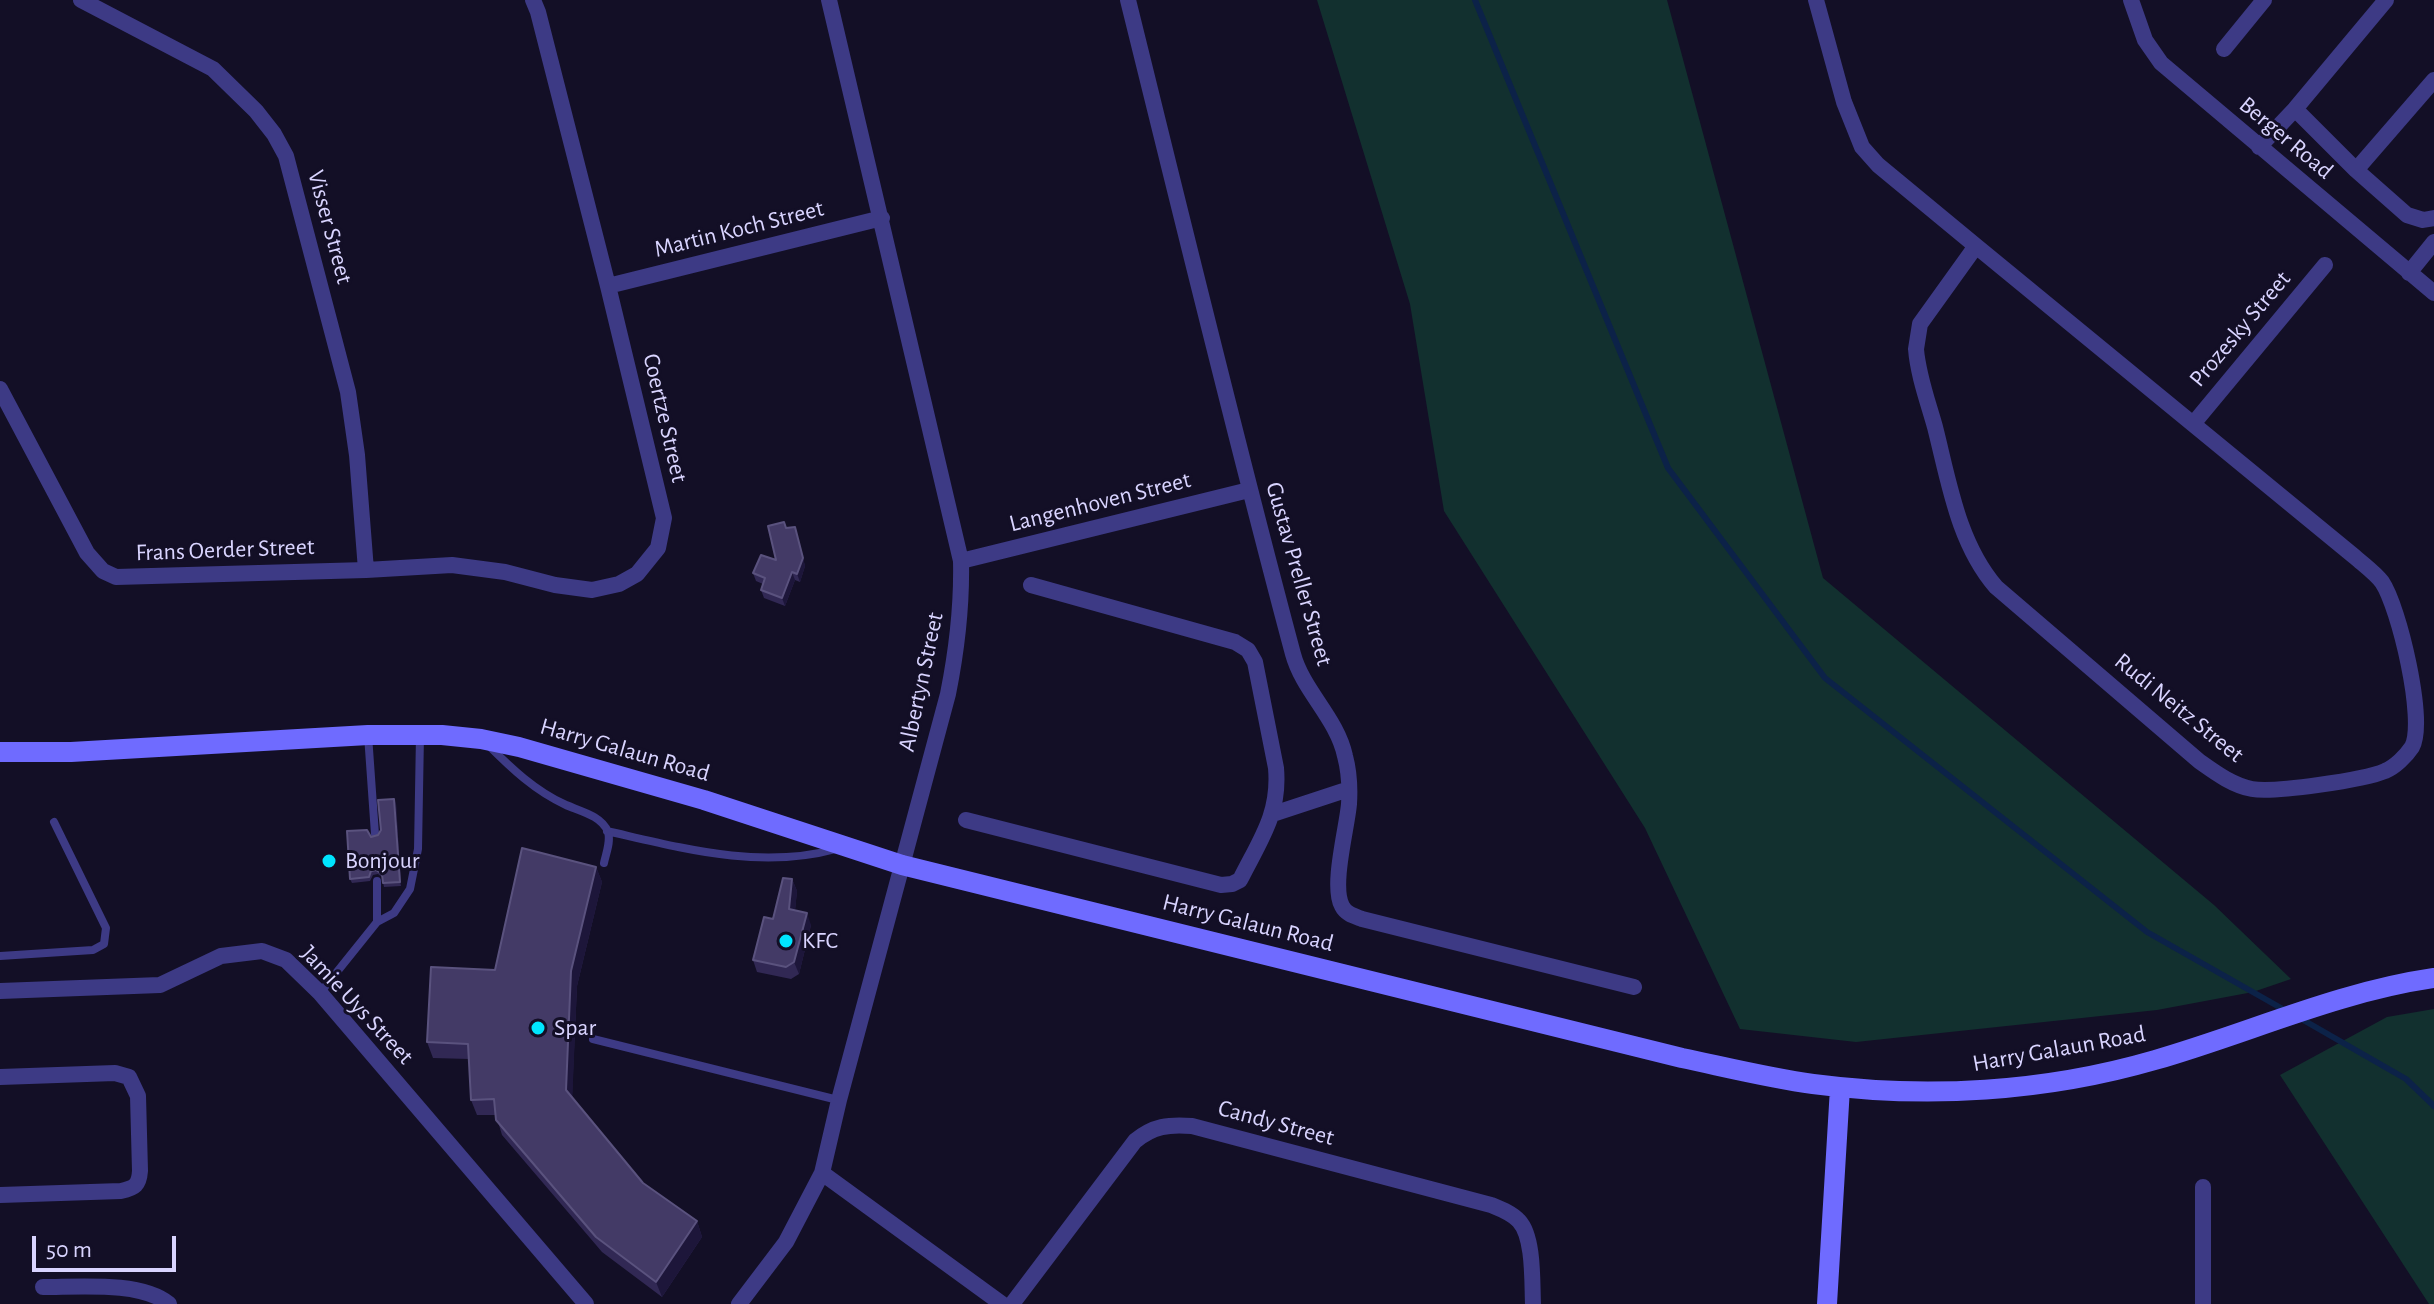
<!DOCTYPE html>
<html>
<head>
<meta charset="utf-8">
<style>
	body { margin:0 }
	#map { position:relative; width:2434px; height:1304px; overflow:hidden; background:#130f26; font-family:"Alegreya Sans",sans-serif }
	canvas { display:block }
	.scale { position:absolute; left:32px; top:1236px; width:144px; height:36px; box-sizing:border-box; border:4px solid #d9d4ff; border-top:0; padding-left:10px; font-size:24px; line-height:28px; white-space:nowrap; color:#d9d4ff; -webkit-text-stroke:6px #130f26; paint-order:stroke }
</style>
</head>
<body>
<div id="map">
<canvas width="2434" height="1304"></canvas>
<div class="scale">50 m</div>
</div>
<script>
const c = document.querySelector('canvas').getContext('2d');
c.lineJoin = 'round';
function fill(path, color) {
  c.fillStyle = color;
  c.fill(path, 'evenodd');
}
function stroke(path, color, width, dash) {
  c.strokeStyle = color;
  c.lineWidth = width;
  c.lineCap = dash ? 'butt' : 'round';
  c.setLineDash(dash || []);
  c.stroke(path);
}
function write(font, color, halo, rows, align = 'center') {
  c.font = font + ' "Alegreya Sans",sans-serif';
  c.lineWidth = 6;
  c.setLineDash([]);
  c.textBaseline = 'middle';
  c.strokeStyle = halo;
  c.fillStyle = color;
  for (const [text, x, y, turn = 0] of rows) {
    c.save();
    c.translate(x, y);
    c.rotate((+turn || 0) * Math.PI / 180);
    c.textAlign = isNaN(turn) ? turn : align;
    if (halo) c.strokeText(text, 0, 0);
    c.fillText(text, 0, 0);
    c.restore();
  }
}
const green = new Path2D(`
	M 1317,0 L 1667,0 L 1823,578 L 2214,905 L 2291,979 L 2253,992 L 2157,1010 L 1856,1042 L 1740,1029 L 1645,828 L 1444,511 L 1410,304 Z
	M 2434,1009 L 2434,1304 L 2429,1304 L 2280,1075 L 2387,1017 Z`);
const stream = new Path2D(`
	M 1475,0 L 1668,468 L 1825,678 L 2147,932 L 2288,1012
	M 2298,1017 L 2406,1079 L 2434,1106`);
const lane = new Path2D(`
	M 368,735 L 375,834
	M 487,744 C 511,768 535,791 566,805 C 580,811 602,816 608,832 C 611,842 606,853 604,863
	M 607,831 C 682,848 760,870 836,849
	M 377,881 L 377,922
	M 0,956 L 93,950 L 104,944 L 106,928 L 54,822
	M 320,993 L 377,922 L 394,913 L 410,889 L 418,849 L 420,735
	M 593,1039 L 838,1100`);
const street = new Path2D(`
	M 81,0 L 213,69 L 256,111 L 274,134 L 286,156 L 348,392 L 357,455 L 366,570
	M 1128,0 C 1182,218 1235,437 1293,654 C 1303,691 1337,718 1345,756 C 1349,771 1350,788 1349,804 C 1347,828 1331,886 1342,906 C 1346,914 1354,916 1362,919 L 1634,987
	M 1816,0 L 1844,102 L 1862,147 L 1878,165 L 1976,246
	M 2131,0 L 2145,40 L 2161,63 L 2434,293
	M 2224,49 L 2264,0
	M 2295,109 L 2356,170 L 2407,215 L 2423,220 L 2434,218
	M 2259,147 L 2295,109 L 2386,0
	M 2356,170 L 2434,80
	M 1976,246 L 2355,557 C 2364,565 2375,573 2382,582 C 2399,607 2426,721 2412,747 C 2406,756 2395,767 2385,771 C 2364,780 2274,793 2252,789 C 2232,785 2216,773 2199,761 L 1996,587 C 1958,543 1949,482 1935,427 C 1928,402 1918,375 1916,349 L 1920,324 Z
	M 2409,273 L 2434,242
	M 608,286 L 882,218
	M 0,389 L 87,553 L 103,571 L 116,577 L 366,570 L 452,565 L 505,572 L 555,585 L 592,590 L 619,584 L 637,574 L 658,548 L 664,518 L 608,286 L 538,12 L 533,0
	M 2193,424 L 2325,265
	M 961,561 L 1249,490
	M 1273,814 L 1349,789
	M 966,820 L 1221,885 L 1232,884 L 1240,880 C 1260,840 1280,814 1276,768 L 1255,662 L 1248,650 L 1235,642 L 1031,585
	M 0,991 L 160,985 L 221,956 L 262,951 L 286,960 L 320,993 L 586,1304
	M 0,1077 L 115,1073 L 129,1077 L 138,1096 L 140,1171 C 139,1185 135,1188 121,1191 L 0,1195
	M 822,1173 L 1002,1304
	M 43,1287 C 79,1287 141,1281 169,1304
	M 739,1304 L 786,1242 L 822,1173 L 839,1100 L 948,694 C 957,649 962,607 961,561 L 829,0
	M 1012,1304 L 1135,1141 C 1153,1126 1169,1124 1192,1126 L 1491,1205 C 1501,1209 1512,1213 1519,1221 C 1534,1237 1532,1282 1533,1304
	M 2203,1304 L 2203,1187`);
const secondary = new Path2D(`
	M 0,752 L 71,752 L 368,735 L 442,735 L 481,739 L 519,747 L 704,800 L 902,865 L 1682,1058 C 1725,1067 1769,1078 1813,1084 C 1927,1099 2045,1092 2155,1060 C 2249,1033 2337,992 2434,978
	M 1827,1304 L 1840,1088`);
const wall = new Path2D(`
	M 795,527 L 805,566 L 800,582 L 795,580 L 785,606 L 764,598 L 761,590 L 763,584 L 756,581 L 753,573 L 776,560 L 786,528 Z
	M 396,803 L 401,886 L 384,887 L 382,877 L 378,874 L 373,875 L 370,881 L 352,883 L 350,879 L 371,837 L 378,835 Z
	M 596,867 L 602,882 L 577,986 L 572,1097 L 643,1183 L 697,1221 L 702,1237 L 662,1297 L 602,1252 L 502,1135 L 496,1115 L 477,1115 L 471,1100 L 469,1059 L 433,1058 L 427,1042 Z
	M 792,879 L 797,891 L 795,910 L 811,925 L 799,974 L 791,979 L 757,972 L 753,960 Z`);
const shadedWall = new Path2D(`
	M 795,527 L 805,566 L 800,582 L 797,574 Z
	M 792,572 L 795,580 L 785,606 L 782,598 Z
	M 394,799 L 396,803 L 401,886 L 400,882 Z
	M 596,867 L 602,882 L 577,986 L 572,1105 L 566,1090 L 571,971 Z
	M 792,879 L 797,891 L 794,921 L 789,909 Z
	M 807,913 L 811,925 L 799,974 L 794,962 Z
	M 697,1221 L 702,1237 L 662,1297 L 656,1282 Z`);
const building = new Path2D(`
	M 784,522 L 786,528 L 795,527 L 803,558 L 797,574 L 792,572 L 782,598 L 761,590 L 765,578 L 753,573 L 761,555 L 776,560 L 768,526 Z
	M 394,799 L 400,882 L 383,883 L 382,874 L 376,870 L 371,871 L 369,877 L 350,879 L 347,831 L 367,830 L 371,837 L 378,835 L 381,830 L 378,800 Z
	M 522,848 L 596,867 L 571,971 L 566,1090 L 643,1183 L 697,1221 L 656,1282 L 596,1237 L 496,1120 L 494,1099 L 471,1100 L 468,1044 L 427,1042 L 431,967 L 495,970 Z
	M 783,878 L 792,879 L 789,909 L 807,913 L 794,962 L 786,967 L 753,960 L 764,917 L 773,919 Z`);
const markers = [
	[329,861,8,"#00e5ff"],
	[786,941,8,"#00e5ff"],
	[538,1028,8,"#00e5ff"]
];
const streetNames = [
	["Berger Road",2286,138,40],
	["Visser Street",330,227,75],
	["Martin Koch Street",739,229,-14],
	["Prozesky Street",2240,329,-50],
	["Coertze Street",665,418,77],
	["Langenhoven Street",1100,502,-14],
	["Frans Oerder Street",225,550,-2],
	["Gustav Preller Street",1299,574,74],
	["Albertyn Street",921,682,-78],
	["Rudi Neitz Street",2179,708,39],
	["Harry Galaun Road",625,750,16],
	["Harry Galaun Road",1248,923,14],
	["Jamie Uys Street",357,1005,47],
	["Harry Galaun Road",2059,1049,-10],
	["Candy Street",1276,1123,15]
];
const poiNames = [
	["Bonjour",345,861],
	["KFC",802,941],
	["Spar",554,1028]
];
fill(green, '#12302f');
stroke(stream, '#0c2248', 6);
stroke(lane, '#3d3a85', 8);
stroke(street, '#3d3a85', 16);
stroke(secondary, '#6f6bff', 20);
fill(wall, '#312854');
fill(shadedWall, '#1d163a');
fill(building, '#433a66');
stroke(building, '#5a527e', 2);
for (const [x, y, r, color] of markers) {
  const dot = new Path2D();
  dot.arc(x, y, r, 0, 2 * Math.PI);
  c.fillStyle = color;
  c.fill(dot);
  stroke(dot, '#130f26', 3);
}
write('24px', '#d9d4ff', '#130f26', streetNames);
write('24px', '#d9d4ff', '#130f26', poiNames, 'left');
</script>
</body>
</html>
